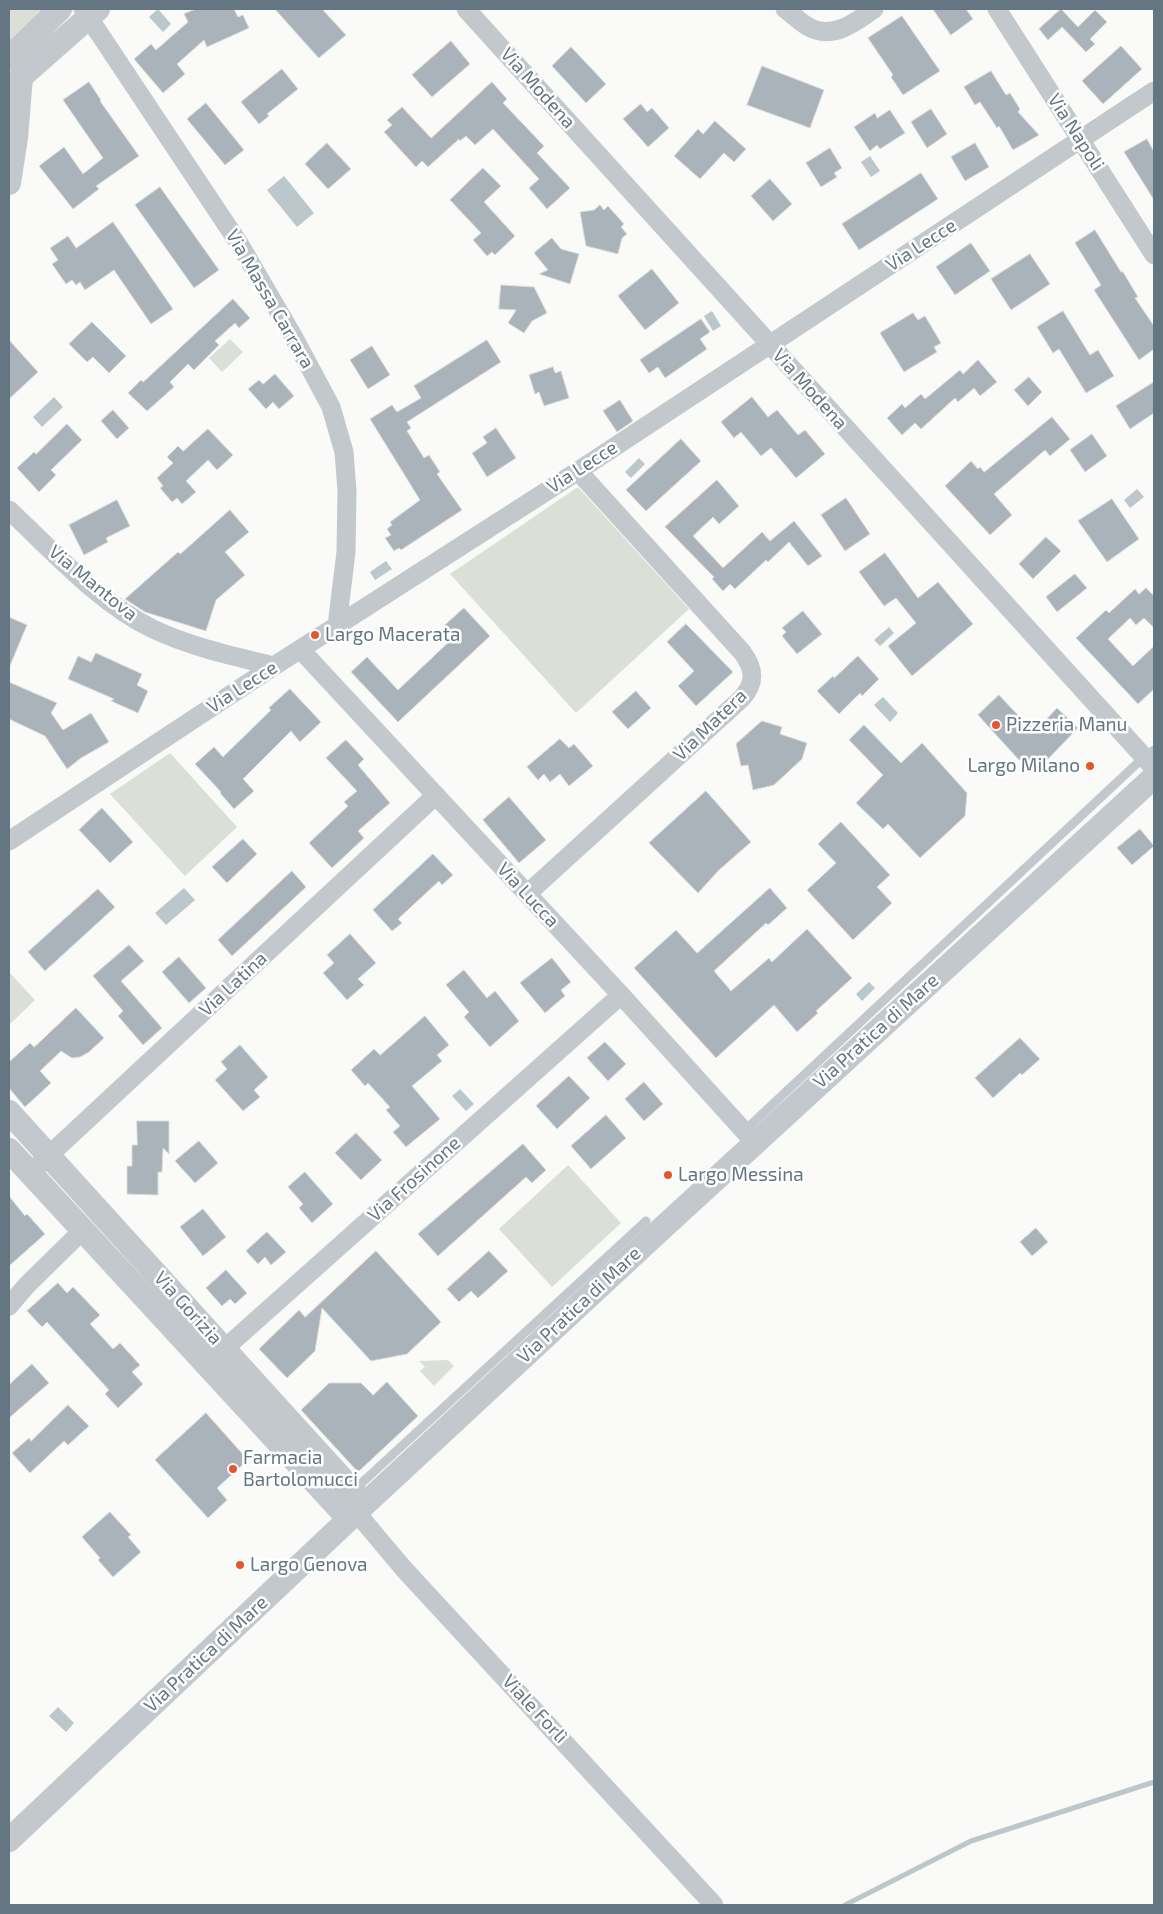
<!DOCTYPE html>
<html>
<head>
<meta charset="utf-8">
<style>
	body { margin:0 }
	#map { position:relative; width:1163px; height:1914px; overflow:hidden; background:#fafaf8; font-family:"Exo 2",sans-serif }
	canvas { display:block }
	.frame { position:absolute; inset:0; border:10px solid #657683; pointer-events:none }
</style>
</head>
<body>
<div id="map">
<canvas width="1163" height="1914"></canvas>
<div class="frame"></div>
</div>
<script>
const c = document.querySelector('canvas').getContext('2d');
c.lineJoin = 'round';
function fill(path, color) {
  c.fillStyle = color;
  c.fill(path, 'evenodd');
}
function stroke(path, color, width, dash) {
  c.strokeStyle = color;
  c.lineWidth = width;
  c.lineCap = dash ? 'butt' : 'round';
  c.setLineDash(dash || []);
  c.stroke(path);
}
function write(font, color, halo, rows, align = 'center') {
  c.font = font + ' "Exo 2",sans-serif';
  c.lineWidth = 5;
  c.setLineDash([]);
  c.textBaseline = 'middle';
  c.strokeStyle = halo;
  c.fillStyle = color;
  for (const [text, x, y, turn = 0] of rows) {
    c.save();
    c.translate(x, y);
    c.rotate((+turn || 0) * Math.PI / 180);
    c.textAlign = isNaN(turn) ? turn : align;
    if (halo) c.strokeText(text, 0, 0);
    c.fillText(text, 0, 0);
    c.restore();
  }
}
const green = new Path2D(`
	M 9,9 L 48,9 L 9,46 Z
	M 230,339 L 243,352 L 222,372 L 209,358 Z
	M 578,487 L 689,609 L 576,713 L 450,574 Z
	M 170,753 L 237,827 L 185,876 L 110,794 Z
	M 9,972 L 35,1000 L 9,1025 Z
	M 568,1165 L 621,1223 L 552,1287 L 499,1229 Z
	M 448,1360 L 454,1366 L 434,1386 L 420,1371 L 425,1367 L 419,1361 Z`);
const water = new Path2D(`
	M 158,9 L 171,24 L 163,32 L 149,17 Z
	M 870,156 L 880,171 L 871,177 L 861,162 Z
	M 284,176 L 314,213 L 297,227 L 267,190 Z
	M 712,311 L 721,326 L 713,331 L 704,316 Z
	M 54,397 L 63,407 L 42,427 L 33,417 Z
	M 639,458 L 645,464 L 631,478 L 625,472 Z
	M 1137,489 L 1144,497 L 1130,508 L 1124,500 Z
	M 386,561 L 392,569 L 375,580 L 370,572 Z
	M 889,627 L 894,633 L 880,646 L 874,640 Z
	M 883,697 L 898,713 L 890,722 L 874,705 Z
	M 184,888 L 195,900 L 166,925 L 155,913 Z
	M 869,982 L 875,988 L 862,1001 L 856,994 Z
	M 460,1089 L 474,1104 L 466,1111 L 452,1096 Z
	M 58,1707 L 74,1723 L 66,1732 L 49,1716 Z`);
const stream = new Path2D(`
	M 845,1905 L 971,1841 L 1154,1782`);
const building = new Path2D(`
	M 196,9 L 234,9 L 238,17 L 243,15 L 249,28 L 207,47 L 204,40 L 177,64 L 185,74 L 163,93 L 134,59 L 151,44 L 156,50 L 188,22 L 184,14 Z
	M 275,9 L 322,9 L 346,35 L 319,58 Z
	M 933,9 L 966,9 L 973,19 L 951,35 Z
	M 1061,9 L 1078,27 L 1095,10 L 1107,22 L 1090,39 L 1095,44 L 1086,52 L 1062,27 L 1048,40 L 1039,29 Z
	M 902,16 L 940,71 L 903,95 L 891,77 L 893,75 L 868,38 Z
	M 451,41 L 470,64 L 432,97 L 412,75 Z
	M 1121,46 L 1142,69 L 1103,104 L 1082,81 Z
	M 571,47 L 606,84 L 586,103 L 552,66 Z
	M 762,66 L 824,90 L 810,128 L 747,105 Z
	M 282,69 L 298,89 L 267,114 L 269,116 L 259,124 L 241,102 Z
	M 991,71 L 1006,95 L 1010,93 L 1020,109 L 1018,112 L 1039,135 L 1013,150 L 999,126 L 997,128 L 980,102 L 975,105 L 964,87 Z
	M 89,82 L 101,100 L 100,101 L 139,156 L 96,186 L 99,189 L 73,209 L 39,166 L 64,147 L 83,174 L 103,158 L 63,100 Z
	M 492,82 L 507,99 L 503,103 L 544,146 L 537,153 L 570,188 L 547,209 L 529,188 L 539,179 L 493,129 L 475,145 L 466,136 L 460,141 L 459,139 L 428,167 L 422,161 L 416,167 L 384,132 L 392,125 L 387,120 L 402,107 L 431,138 Z
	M 206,103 L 244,150 L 225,165 L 187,119 Z
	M 641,104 L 647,112 L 652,108 L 669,128 L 648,147 L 623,119 Z
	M 931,109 L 947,134 L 927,148 L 911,122 Z
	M 890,110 L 905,133 L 880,149 L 877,145 L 870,151 L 854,127 L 875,113 L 877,118 Z
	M 715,121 L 746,149 L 734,162 L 724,153 L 700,179 L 674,156 L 698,129 L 703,134 Z
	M 1147,139 L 1154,152 L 1154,200 L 1124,152 Z
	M 327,143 L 351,169 L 328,189 L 305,164 Z
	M 975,143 L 989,167 L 965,181 L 951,157 Z
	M 830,148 L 842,168 L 834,173 L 837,177 L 821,187 L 806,163 Z
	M 483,168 L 501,186 L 484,202 L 515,236 L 495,255 L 492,252 L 487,256 L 473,240 L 481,233 L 450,200 Z
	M 921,173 L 938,199 L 859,250 L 842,224 Z
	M 770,179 L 792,204 L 773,221 L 751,196 Z
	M 160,187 L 219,270 L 194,288 L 135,205 Z
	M 600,205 L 604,210 L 608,206 L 624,224 L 621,227 L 627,234 L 622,238 L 618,254 L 586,246 L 580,212 L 594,210 Z
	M 113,222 L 173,309 L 151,324 L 114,270 L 85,290 L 80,282 L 76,285 L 72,280 L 66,284 L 52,264 L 58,260 L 50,248 L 68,236 L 76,248 Z
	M 1095,230 L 1121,272 L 1123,272 L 1138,297 L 1135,298 L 1154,326 L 1154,349 L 1139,360 L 1094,290 L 1101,285 L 1075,243 Z
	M 552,238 L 561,249 L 579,254 L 570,284 L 539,274 L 548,270 L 534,253 Z
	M 971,243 L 990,271 L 955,295 L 936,267 Z
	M 1030,254 L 1050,284 L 1011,310 L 991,279 Z
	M 652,269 L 679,303 L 645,330 L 618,296 Z
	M 501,285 L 534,287 L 547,313 L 532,321 L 524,333 L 508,323 L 516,310 L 499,309 Z
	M 233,299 L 250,318 L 239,328 L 235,323 L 215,341 L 219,345 L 194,370 L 188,364 L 170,382 L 174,387 L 147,411 L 128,393 L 141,380 L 143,382 Z
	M 1063,311 L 1090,355 L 1098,350 L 1114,376 L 1086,393 L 1059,349 L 1053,353 L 1037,327 Z
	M 913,313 L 918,320 L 925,316 L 941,343 L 934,347 L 937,352 L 904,372 L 880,333 Z
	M 701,319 L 710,332 L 700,339 L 707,349 L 665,378 L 658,367 L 649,373 L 640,360 Z
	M 92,322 L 126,356 L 109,373 L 93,357 L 87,362 L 69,344 Z
	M 9,340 L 38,372 L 9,399 Z
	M 487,340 L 501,362 L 407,422 L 411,428 L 407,431 L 424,458 L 429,455 L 440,472 L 437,474 L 462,510 L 401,550 L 399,548 L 394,551 L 385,538 L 391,535 L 387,529 L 392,525 L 390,522 L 420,500 L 370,419 L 392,405 L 397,412 L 421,398 L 414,386 Z
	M 372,346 L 390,375 L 368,389 L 350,360 Z
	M 978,360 L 997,382 L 980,396 L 974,388 L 958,402 L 955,398 L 921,429 L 915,423 L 902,435 L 887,418 L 902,404 L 905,408 L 921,394 L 925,399 L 960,370 L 963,374 Z
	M 553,367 L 555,373 L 561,371 L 569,398 L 544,406 L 539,392 L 535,394 L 529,375 Z
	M 275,374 L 294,396 L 279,409 L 273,402 L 266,409 L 248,389 L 259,380 L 263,384 Z
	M 1029,377 L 1042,392 L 1028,406 L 1014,390 Z
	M 1154,382 L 1154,413 L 1130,429 L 1116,406 Z
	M 752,397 L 768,417 L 777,410 L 798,435 L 805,430 L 825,454 L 796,478 L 771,448 L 761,456 L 741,432 L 734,438 L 721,422 Z
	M 620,400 L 633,421 L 617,432 L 603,411 Z
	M 113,410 L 129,428 L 117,439 L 101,421 Z
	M 1052,417 L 1070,439 L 1050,456 L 1045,450 L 994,494 L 1012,515 L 990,535 L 945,486 L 971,461 L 978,469 L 980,467 L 984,472 Z
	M 67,424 L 82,440 L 51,470 L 56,475 L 39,492 L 17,468 L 34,452 L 36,454 Z
	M 496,428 L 516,458 L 487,477 L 472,453 L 487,443 L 483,437 Z
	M 208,429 L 233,455 L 217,470 L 208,460 L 186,481 L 196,492 L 182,504 L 177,498 L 172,502 L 160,488 L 163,486 L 157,478 L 173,463 L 167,457 L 178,446 L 183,451 Z
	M 1092,434 L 1107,456 L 1085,472 L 1070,450 Z
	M 681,439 L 701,461 L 646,511 L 626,490 Z
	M 717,480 L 739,506 L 719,524 L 713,517 L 693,536 L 723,568 L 762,532 L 770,541 L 794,521 L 822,556 L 808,566 L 789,542 L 768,562 L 766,560 L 735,589 L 730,584 L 723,591 L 712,579 L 714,577 L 665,527 Z
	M 846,498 L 870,534 L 845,551 L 821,515 Z
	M 1112,499 L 1139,539 L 1107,562 L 1078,521 Z
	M 117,500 L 130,526 L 106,538 L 108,542 L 84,555 L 69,525 Z
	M 230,510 L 249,532 L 225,552 L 245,575 L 216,600 L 206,631 L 145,612 L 125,599 L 178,552 L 180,554 Z
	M 1046,537 L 1061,551 L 1033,579 L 1019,564 Z
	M 885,553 L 918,598 L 938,582 L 973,624 L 912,676 L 888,646 L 916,623 L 896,598 L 884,606 L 859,572 Z
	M 1075,574 L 1087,588 L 1057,612 L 1046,597 Z
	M 1146,588 L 1154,596 L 1154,628 L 1144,618 L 1136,625 L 1130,618 L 1108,639 L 1133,666 L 1154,646 L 1154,689 L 1138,704 L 1076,638 L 1106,610 L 1109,613 L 1135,589 L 1139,594 Z
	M 464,608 L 490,636 L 398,722 L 351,672 L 367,657 L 398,690 L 453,638 L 443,627 Z
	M 803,611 L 822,634 L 797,654 L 782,636 L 786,632 L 782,628 Z
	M 9,617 L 27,625 L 9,668 Z
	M 686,624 L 733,672 L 696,706 L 678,686 L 694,671 L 667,642 Z
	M 96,653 L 142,674 L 137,685 L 148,691 L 138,713 L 111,701 L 114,699 L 68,679 L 78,656 L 91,662 Z
	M 858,656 L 879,679 L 862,696 L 860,693 L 839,714 L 817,691 L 833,676 L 834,678 Z
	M 9,682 L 57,703 L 51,713 L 63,730 L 91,713 L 109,742 L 81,758 L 67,769 L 45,736 L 9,719 Z
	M 290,689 L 321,722 L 300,742 L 291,731 L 243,779 L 254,791 L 234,809 L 220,793 L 221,792 L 195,764 L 214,747 L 223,757 L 271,710 L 269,708 Z
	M 636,691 L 651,708 L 628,729 L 612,712 Z
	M 999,695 L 1028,726 L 1041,725 L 1057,708 L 1078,728 L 1045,762 L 1019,760 L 978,715 Z
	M 762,721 L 782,727 L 780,734 L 807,743 L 802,759 L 774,785 L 753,790 L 748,765 L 741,766 L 736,744 Z
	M 864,725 L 901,763 L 922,743 L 967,793 L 965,816 L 920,858 L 888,824 L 883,829 L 856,803 L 883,775 L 849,740 Z
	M 560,739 L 569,748 L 574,744 L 593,766 L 569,786 L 560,774 L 550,782 L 544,774 L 538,780 L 527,767 Z
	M 346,740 L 364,759 L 358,765 L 390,803 L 358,831 L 364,838 L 332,868 L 309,843 L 348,806 L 344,802 L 357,791 L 326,758 Z
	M 706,791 L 751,842 L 719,870 L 698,893 L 649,843 Z
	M 509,797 L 546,840 L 519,863 L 483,820 Z
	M 102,808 L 133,842 L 110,863 L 79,830 Z
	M 841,822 L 890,875 L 877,887 L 892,903 L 853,940 L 807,890 L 836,863 L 818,844 Z
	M 1140,829 L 1154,846 L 1132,865 L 1117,848 Z
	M 243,839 L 257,854 L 227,883 L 212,867 Z
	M 433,854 L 453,875 L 442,885 L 439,881 L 398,919 L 402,923 L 392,931 L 373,910 Z
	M 292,871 L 306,887 L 232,956 L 218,940 Z
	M 770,888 L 787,908 L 768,925 L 766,923 L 714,971 L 731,991 L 769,958 L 772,962 L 807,929 L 852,978 L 816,1011 L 818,1013 L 797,1032 L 774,1005 L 716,1058 L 634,968 L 676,930 L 697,953 Z
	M 98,889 L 115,907 L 45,971 L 28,952 Z
	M 350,934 L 376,963 L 358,979 L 364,985 L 347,1000 L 323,973 L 334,963 L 327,955 Z
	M 129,945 L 144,961 L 121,981 L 162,1028 L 143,1045 L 118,1016 L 123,1011 L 93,976 Z
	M 179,957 L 206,988 L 189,1003 L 162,972 Z
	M 552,958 L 571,982 L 561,990 L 565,996 L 545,1013 L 520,983 Z
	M 464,970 L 487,998 L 495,991 L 519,1021 L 490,1047 L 464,1017 L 469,1012 L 446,985 Z
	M 76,1008 L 104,1038 L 89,1052 L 80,1057 L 72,1058 L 61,1051 L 40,1071 L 51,1083 L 25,1107 L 9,1088 L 9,1062 L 30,1043 L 34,1047 Z
	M 425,1016 L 449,1045 L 437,1055 L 442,1061 L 412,1086 L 440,1119 L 406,1147 L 393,1132 L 400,1126 L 386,1110 L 390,1107 L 368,1083 L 365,1086 L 351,1070 L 374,1049 L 380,1055 Z
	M 1020,1038 L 1040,1059 L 1022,1075 L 1020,1073 L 993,1098 L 975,1078 Z
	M 605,1042 L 626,1064 L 608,1081 L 587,1058 Z
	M 240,1045 L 268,1077 L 254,1090 L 260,1097 L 243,1111 L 215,1080 L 227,1069 L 221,1062 Z
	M 569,1076 L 590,1098 L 557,1129 L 536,1106 Z
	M 644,1082 L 663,1104 L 644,1121 L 625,1099 Z
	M 606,1115 L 626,1138 L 591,1169 L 571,1146 Z
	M 137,1121 L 169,1121 L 169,1154 L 163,1148 L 162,1172 L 158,1172 L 158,1195 L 127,1194 L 127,1166 L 132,1166 L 132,1145 L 137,1145 Z
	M 356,1133 L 382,1160 L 361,1180 L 335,1153 Z
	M 199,1141 L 218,1163 L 195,1183 L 175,1161 Z
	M 523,1144 L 546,1170 L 532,1183 L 526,1177 L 438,1256 L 418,1234 Z
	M 305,1172 L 333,1204 L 312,1223 L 299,1208 L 303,1204 L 288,1187 Z
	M 9,1196 L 25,1216 L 27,1214 L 45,1234 L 9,1266 Z
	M 203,1209 L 226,1237 L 203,1256 L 180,1227 Z
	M 1036,1228 L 1048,1242 L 1032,1256 L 1020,1242 Z
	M 267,1232 L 286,1252 L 271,1265 L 265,1257 L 258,1264 L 246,1251 Z
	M 376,1251 L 441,1322 L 407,1354 L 371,1361 L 322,1308 L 315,1351 L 287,1378 L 259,1349 L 299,1310 L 305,1317 Z
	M 489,1251 L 508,1271 L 478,1298 L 471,1291 L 459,1302 L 447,1289 Z
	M 226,1270 L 247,1293 L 235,1304 L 230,1299 L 222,1306 L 206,1288 Z
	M 58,1283 L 67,1293 L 73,1287 L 100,1315 L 90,1324 L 113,1349 L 120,1343 L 140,1365 L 132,1372 L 143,1384 L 118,1408 L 105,1394 L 109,1390 L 47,1322 L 42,1327 L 27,1311 Z
	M 32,1364 L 49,1383 L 9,1418 L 9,1385 Z
	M 387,1382 L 418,1416 L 358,1472 L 301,1410 L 329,1383 L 361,1383 L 373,1395 Z
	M 68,1405 L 89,1426 L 68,1445 L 64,1441 L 30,1473 L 12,1453 L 29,1438 L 31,1441 Z
	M 206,1413 L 248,1460 L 217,1488 L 227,1500 L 208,1518 L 155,1460 Z
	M 110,1512 L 131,1535 L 128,1537 L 141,1552 L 113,1577 L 98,1560 L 100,1558 L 82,1537 Z`);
const service = new Path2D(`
	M 744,1131 L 1144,757 L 1154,750
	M 354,1490 L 646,1221`);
const minor = new Path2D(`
	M 83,9 L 240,245 L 293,336 L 331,407 L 344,452 L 347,491 L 346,552 L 337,626
	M 466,9 L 1154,768
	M 785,9 C 792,14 799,21 807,26 C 831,41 855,23 874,9
	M 997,9 L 1154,255
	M 9,510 C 53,551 99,603 153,629 C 191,647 233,656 274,666
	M 300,649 L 621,995 L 754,1142
	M 9,841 L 274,666 L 578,471 L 1154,91
	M 527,894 L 741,699 C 756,683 755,669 742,652 L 578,471
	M 30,1173 L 436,795
	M 9,1306 L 27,1285 L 82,1231
	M 214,1358 L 621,995
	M 356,1512 L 403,1568 L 714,1905`);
const tertiary = new Path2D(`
	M 9,58 L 60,9
	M 9,183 L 16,138 L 21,77 L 98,9
	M 9,1112 L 365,1504
	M 9,1150 L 349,1519
	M 9,1840 L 365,1504 L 657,1233 L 1154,777`);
const markers = [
	[315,635,5,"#e4572e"],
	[996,725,5,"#e4572e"],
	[1090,766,5,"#e4572e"],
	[668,1175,5,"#e4572e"],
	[233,1469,5,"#e4572e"],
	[240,1565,5,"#e4572e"]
];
const streetNames = [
	["Via Modena",538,88,48],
	["Via Napoli",1076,132,57],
	["Via Lecce",921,245,-33],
	["Via Massa Carrara",270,299,60],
	["Via Modena",810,389,48],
	["Via Lecce",582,467,-33],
	["Via Mantova",93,583,39],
	["Via Lecce",242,687,-33],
	["Via Matera",710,725,-44],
	["Via Lucca",528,895,47],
	["Via Latina",233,984,-43],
	["Via Pratica di Mare",876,1031,-42],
	["Via Frosinone",414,1179,-42],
	["Via Pratica di Mare",579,1305,-43],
	["Via Gorizia",188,1308,48],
	["Via Pratica di Mare",206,1654,-43],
	["Viale Forlì",535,1709,47]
];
const poiNames = [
	["Largo Macerata",325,635],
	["Pizzeria Manu",1006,725],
	["Largo Milano",1080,766,"right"],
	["Largo Messina",678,1175],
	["Farmacia",243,1458],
	["Bartolomucci",243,1480],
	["Largo Genova",250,1565]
];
fill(green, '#dadfd7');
fill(water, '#bbc7cb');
stroke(stream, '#bbc7cb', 5);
fill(building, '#aab3b9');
stroke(building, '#dcdcda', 1);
stroke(service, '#c3c8cc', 9);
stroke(minor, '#c3c8cc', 19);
stroke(tertiary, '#c3c8cc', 24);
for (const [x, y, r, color] of markers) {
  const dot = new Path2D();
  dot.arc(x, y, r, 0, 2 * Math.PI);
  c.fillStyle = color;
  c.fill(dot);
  stroke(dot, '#fff', 2);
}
write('19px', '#657683', '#fff', streetNames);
write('19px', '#657683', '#fff', poiNames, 'left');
</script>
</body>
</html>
